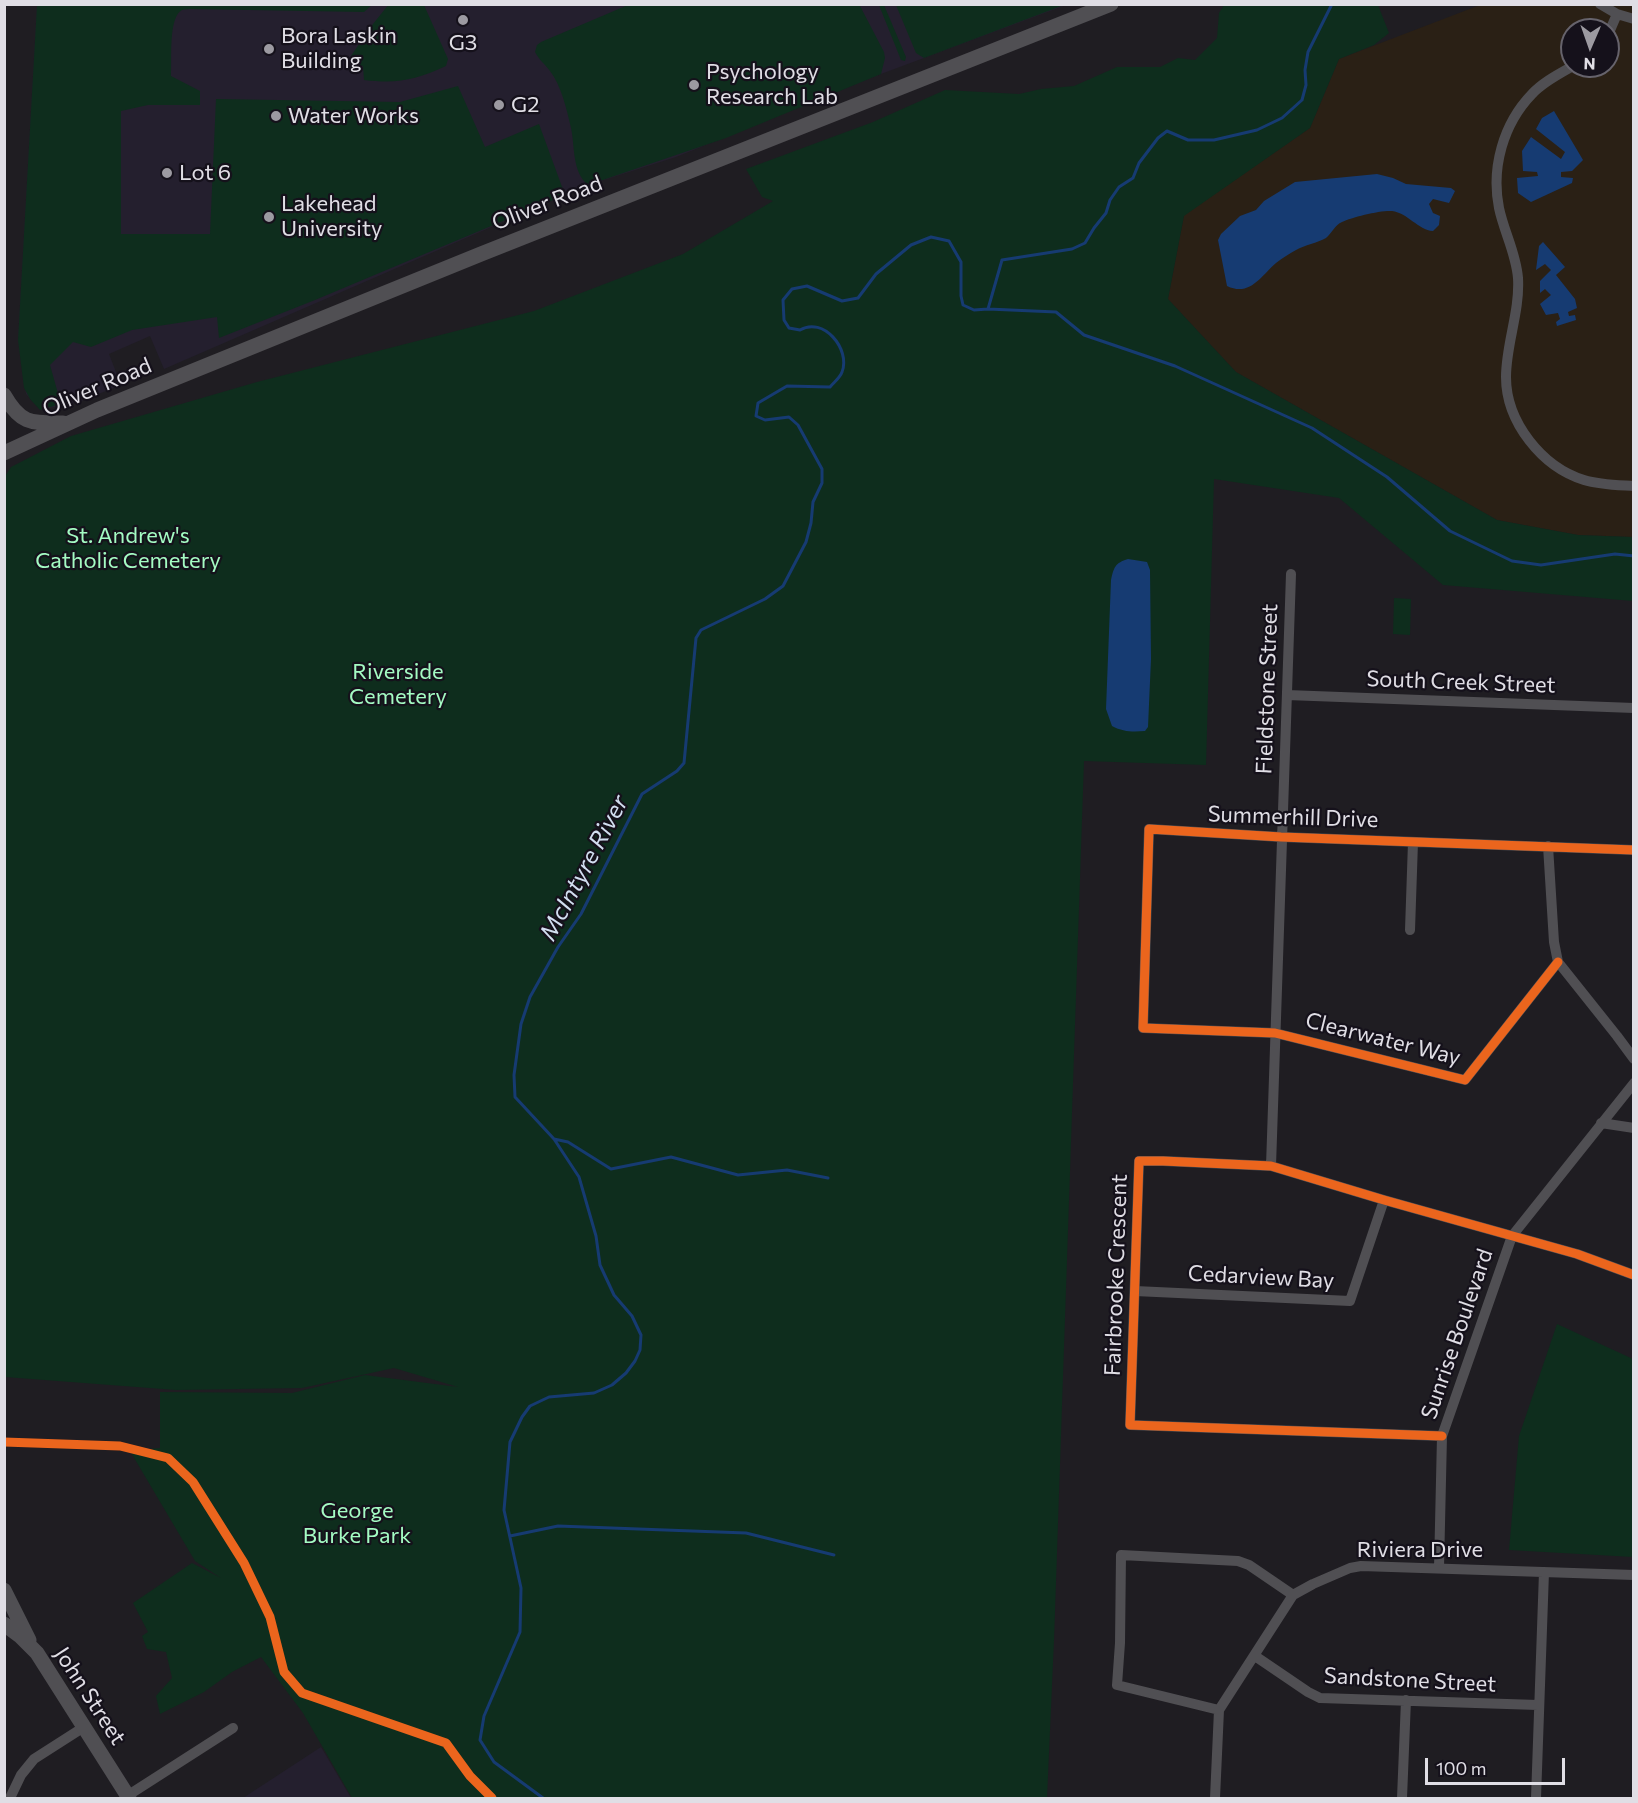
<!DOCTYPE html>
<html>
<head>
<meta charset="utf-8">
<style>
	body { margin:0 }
	#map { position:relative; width:1638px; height:1803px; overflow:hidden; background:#1f1d22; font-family:Commissioner,sans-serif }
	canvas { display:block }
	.frame { position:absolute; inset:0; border:6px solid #e0dee5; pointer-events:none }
	.north { position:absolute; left:1560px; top:18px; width:60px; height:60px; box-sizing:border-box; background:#15111b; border:2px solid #66636c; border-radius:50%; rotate:182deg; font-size:16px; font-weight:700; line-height:24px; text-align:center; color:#e0dee5 }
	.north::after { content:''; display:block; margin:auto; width:21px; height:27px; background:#9c9aa1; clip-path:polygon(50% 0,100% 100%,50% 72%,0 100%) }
	.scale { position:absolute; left:1425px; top:1758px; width:140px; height:27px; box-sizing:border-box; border:3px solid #e0dee5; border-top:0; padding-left:8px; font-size:18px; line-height:21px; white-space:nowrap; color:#e0dee5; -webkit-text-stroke:4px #15111b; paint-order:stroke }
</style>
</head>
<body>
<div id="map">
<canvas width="1638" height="1803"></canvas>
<div class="frame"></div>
<div class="north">N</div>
<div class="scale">100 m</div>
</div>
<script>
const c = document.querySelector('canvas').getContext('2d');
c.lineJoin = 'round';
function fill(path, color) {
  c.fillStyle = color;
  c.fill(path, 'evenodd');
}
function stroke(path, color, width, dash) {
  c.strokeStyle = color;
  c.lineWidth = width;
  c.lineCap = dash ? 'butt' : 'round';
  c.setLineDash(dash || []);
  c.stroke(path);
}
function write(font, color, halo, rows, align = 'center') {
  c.font = font + ' Commissioner,sans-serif';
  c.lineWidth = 4.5;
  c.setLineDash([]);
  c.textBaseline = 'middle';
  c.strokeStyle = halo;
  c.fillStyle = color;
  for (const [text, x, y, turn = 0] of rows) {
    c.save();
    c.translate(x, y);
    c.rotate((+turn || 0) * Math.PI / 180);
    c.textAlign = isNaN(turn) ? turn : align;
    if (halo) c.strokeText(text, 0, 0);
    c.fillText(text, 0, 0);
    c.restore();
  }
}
const built = new Path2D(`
	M 37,5 L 1066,5 L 881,74 L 676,157 L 588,185 L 164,369 L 150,336 L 109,354 L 121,385 L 81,401 L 41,410 L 26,394 L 18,340 Z
	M 321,1747 L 351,1798 L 243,1798 Z`);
const medical = new Path2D(`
	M 1480,5 L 1633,5 L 1633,537 L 1578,535 L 1497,520 L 1236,372 L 1168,299 L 1184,215 L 1310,128 L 1339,59 ZM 1572,30 L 1608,30 L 1608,66 L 1572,66 Z`);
const green = new Path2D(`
	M 389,4 L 424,5 L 448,59 L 446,66 C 415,80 398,84 364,80 L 363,66 L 345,65 L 369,29 Z
	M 859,4 L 884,52 L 885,58 L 881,74 L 726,138 L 588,185 C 572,172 575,147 571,128 C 567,110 561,85 550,71 C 545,64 539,60 535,52 L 537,45 L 541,42 L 628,5 Z
	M 37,5 L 372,5 L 364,12 L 192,9 C 189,9 185,9 182,10 C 168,17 172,61 171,76 L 200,91 L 200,105 L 148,105 L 121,111 L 121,234 L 210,234 L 216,99 L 400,102 L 458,86 L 485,147 L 539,124 L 565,195 L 315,300 L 219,338 L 217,317 L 132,330 L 91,347 L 73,342 L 50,365 L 61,404 L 40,410 L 30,399 L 24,388 L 18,340 Z
	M 879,5 L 884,5 L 906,57 L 905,61 L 901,60 Z
	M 896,5 L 1064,5 L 924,58 L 916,53 Z
	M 1224,5 L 1378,5 L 1389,33 L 1374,45 L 1339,59 L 1310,128 L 1184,216 L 1168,299 L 1236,372 L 1497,520 L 1578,535 L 1633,537 L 1633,601 L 1443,585 L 1339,498 L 1214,479 L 1206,765 L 1084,761 L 1054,1640 L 1047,1798 L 352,1798 L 303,1713 L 261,1657 L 232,1672 L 204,1692 L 160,1714 L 156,1696 L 172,1678 L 166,1652 L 147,1649 L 142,1636 L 148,1632 L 133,1603 L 192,1563 L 221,1578 L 195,1561 L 130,1451 L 160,1448 L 160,1392 L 292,1393 L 365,1375 L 458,1387 L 394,1368 L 302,1388 L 176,1390 L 5,1377 L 4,478 L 11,467 L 71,436 L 257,382 L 534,311 L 683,254 L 773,201 L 762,197 L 746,169 L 873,122 L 945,90 L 1019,94 L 1041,89 L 1074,86 L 1117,67 L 1160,67 L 1178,58 L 1195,60 L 1217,38 L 1219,13 Z
	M 1394,598 L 1411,599 L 1410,635 L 1393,634 Z
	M 1557,1324 L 1633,1359 L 1633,1557 L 1509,1550 L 1519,1436 Z`);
const water = new Path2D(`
	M 1554,111 L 1583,160 L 1572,171 L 1561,172 L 1561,177 L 1573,178 L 1572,183 L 1531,202 L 1518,193 L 1517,178 L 1538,176 L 1537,172 L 1523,171 L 1522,151 L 1531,137 L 1561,159 L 1565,152 L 1536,129 L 1542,118 Z
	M 1377,174 L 1393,178 L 1406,184 L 1451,188 L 1455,191 L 1449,203 L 1433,199 L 1429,204 L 1433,213 L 1440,216 L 1439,225 L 1433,231 C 1418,230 1408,213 1392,211 C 1381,210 1352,217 1342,222 C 1335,225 1332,233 1326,238 C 1317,243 1305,245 1296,250 C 1289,254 1282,258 1276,263 C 1261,276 1250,297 1227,286 L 1218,240 L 1221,234 L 1240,216 L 1256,210 L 1264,201 L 1295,182 Z
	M 1543,242 L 1565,267 L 1556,275 L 1575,299 L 1577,308 L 1568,312 L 1569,316 L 1575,315 L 1576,320 L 1557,326 L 1556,322 L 1560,319 L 1558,313 L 1546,315 L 1540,304 L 1551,295 L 1545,289 L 1540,293 L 1540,281 L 1551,270 L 1545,264 L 1536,270 L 1539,246 Z
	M 1128,559 L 1147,562 L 1150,570 L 1151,659 L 1148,727 L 1145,731 C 1133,732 1123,732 1112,726 L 1106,709 L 1111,580 C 1114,567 1115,563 1128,559 Z`);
const stream = new Path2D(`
	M 988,309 L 1002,260 L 1072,249 L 1085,243 L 1094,228 L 1106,213 L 1110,200 L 1119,187 L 1133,178 L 1139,163 L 1158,138 L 1167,131 L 1188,140 L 1214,140 L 1257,130 L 1282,118 L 1302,100 L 1306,85 L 1305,70 L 1308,52 L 1332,4
	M 554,1139 L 568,1142 L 611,1169 L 671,1157 L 738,1175 L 787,1170 L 828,1178
	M 510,1536 L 558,1526 L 746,1533 L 834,1555
	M 543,1798 L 494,1762 L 480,1740 L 484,1716 L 520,1632 L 521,1588 L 504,1510 L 510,1442 L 522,1417 L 530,1406 L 549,1397 L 594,1393 L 612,1385 L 626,1373 L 635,1361 L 640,1350 L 641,1335 L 632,1316 L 614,1295 L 600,1265 L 596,1236 L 579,1177 L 554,1139 L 515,1097 L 514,1075 L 521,1024 L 530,997 L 558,947 L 581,914 L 642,794 L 677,771 L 684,763 L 696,638 L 701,630 L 765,599 L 783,586 L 806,542 L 811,523 L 813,502 L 822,483 L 822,469 L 798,425 L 789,417 L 765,420 L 756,416 L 758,403 L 787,386 L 830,387 C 834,382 840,378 842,372 C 851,349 823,316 800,330 L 789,328 L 784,320 L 783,300 L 792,289 L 807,286 L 842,301 L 858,298 L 876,274 L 911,245 L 931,237 L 949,241 L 961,262 L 961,296 L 963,305 L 974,310 L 988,309 L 1056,312 L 1084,335 L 1175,366 L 1312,428 L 1387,477 L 1450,531 L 1512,561 L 1541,565 L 1615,554 L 1634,556`);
const street = new Path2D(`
	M 1600,4 L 1617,14 L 1634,19
	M 1608,35 L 1617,14
	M 1573,66 C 1559,74 1543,82 1532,94 C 1503,124 1491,168 1499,208 C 1504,232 1516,253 1518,278 C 1520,312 1506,344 1506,377 C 1506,422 1542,467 1584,480 C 1600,485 1617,485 1634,486
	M 1287,695 L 1634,708
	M 1548,846 L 1554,942 L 1558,962 L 1617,1036 L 1634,1059
	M 1410,930 L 1413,842
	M 1558,962 L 1465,1080 L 1275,1033 L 1143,1028 L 1149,829 L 1281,837 L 1634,850
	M 1601,1123 L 1634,1128
	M 1271,1166 L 1291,574
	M 1135,1291 L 1350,1301 L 1384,1200
	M 1442,1436 L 1130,1425 L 1139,1161 L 1163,1161 L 1271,1166 L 1384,1200 L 1577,1254 L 1634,1275
	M 1439,1568 L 1442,1436 L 1512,1236 L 1634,1083
	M 1255,1656 L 1308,1692 L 1320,1698 L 1538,1705
	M 1219,1710 L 1117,1685 L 1120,1643 L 1121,1555 L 1238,1561 L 1249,1565 L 1293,1595
	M 127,1796 L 233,1728
	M 10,1798 L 21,1775 L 34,1759 L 84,1727
	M 1215,1798 L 1219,1710 L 1293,1595 L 1313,1584 L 1350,1568 L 1361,1566 L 1634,1575
	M 1402,1798 L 1406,1700
	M 1536,1798 L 1544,1572`);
const secondary = new Path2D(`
	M 4,395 C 21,425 32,423 63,423
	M 4,453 L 97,410 L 481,254 L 1111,4
	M 4,1590 L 29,1640
	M 4,1624 L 20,1636 L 37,1653 L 129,1798`);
const cycleway = new Path2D(`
	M 1558,962 L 1465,1080 L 1275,1033 L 1143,1028 L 1149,829 L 1281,837 L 1634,850
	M 1442,1436 L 1130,1425 L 1139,1161 L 1163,1161 L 1271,1166 L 1384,1200 L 1577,1254 L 1634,1275
	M 4,1442 L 120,1446 L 168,1458 L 193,1482 L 244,1563 L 270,1617 L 284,1672 L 302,1693 L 446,1743 L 470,1776 L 492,1798`);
const markers = [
	[463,20,6,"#9c9aa1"],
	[269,49,6,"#9c9aa1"],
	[694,85,6,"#9c9aa1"],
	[499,105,6,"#9c9aa1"],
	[276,116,6,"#9c9aa1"],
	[167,173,6,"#9c9aa1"],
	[269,217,6,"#9c9aa1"]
];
const poiNames = [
	["Bora Laskin",281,36],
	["Building",281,61],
	["G3",463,43,"center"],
	["Psychology",706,72],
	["Research Lab",706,97],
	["G2",511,105],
	["Water Works",288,116],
	["Lot 6",179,173],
	["Lakehead",281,204],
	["University",281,229]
];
const streetNames = [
	["Oliver Road",547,203,-21],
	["Oliver Road",97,387,-23],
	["South Creek Street",1461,682,2],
	["Fieldstone Street",1267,689,-88],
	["Summerhill Drive",1293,817,2],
	["Clearwater Way",1383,1039,14],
	["Fairbrooke Crescent",1116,1275,-88],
	["Cedarview Bay",1261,1277,3],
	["Sunrise Boulevard",1457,1334,-71],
	["Riviera Drive",1420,1550],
	["Sandstone Street",1410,1680,3],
	["John Street",90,1696,57]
];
const parkNames = [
	["St. Andrew's",128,536],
	["Catholic Cemetery",128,561],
	["Riverside",398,672],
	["Cemetery",398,697],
	["George",357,1511],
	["Burke Park",357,1536]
];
const waterNames = [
	["McIntyre River",584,868,-62]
];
fill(built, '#241f2e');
fill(medical, '#2a2015');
fill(green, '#0e2d1d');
fill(water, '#163b72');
stroke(stream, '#163b72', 3);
stroke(street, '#504f53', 10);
stroke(secondary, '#504f53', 15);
stroke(cycleway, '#eb651d', 9);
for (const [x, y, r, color] of markers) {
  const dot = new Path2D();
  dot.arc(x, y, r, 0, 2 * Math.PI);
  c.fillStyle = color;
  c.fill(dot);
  stroke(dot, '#15111b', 2);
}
write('22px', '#e0dee5', '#15111b', poiNames, 'left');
write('22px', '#e0dee5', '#15111b', streetNames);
write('22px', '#a4fbc3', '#15111b', parkNames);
write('italic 24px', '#d2def0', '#15111b', waterNames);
</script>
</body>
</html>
